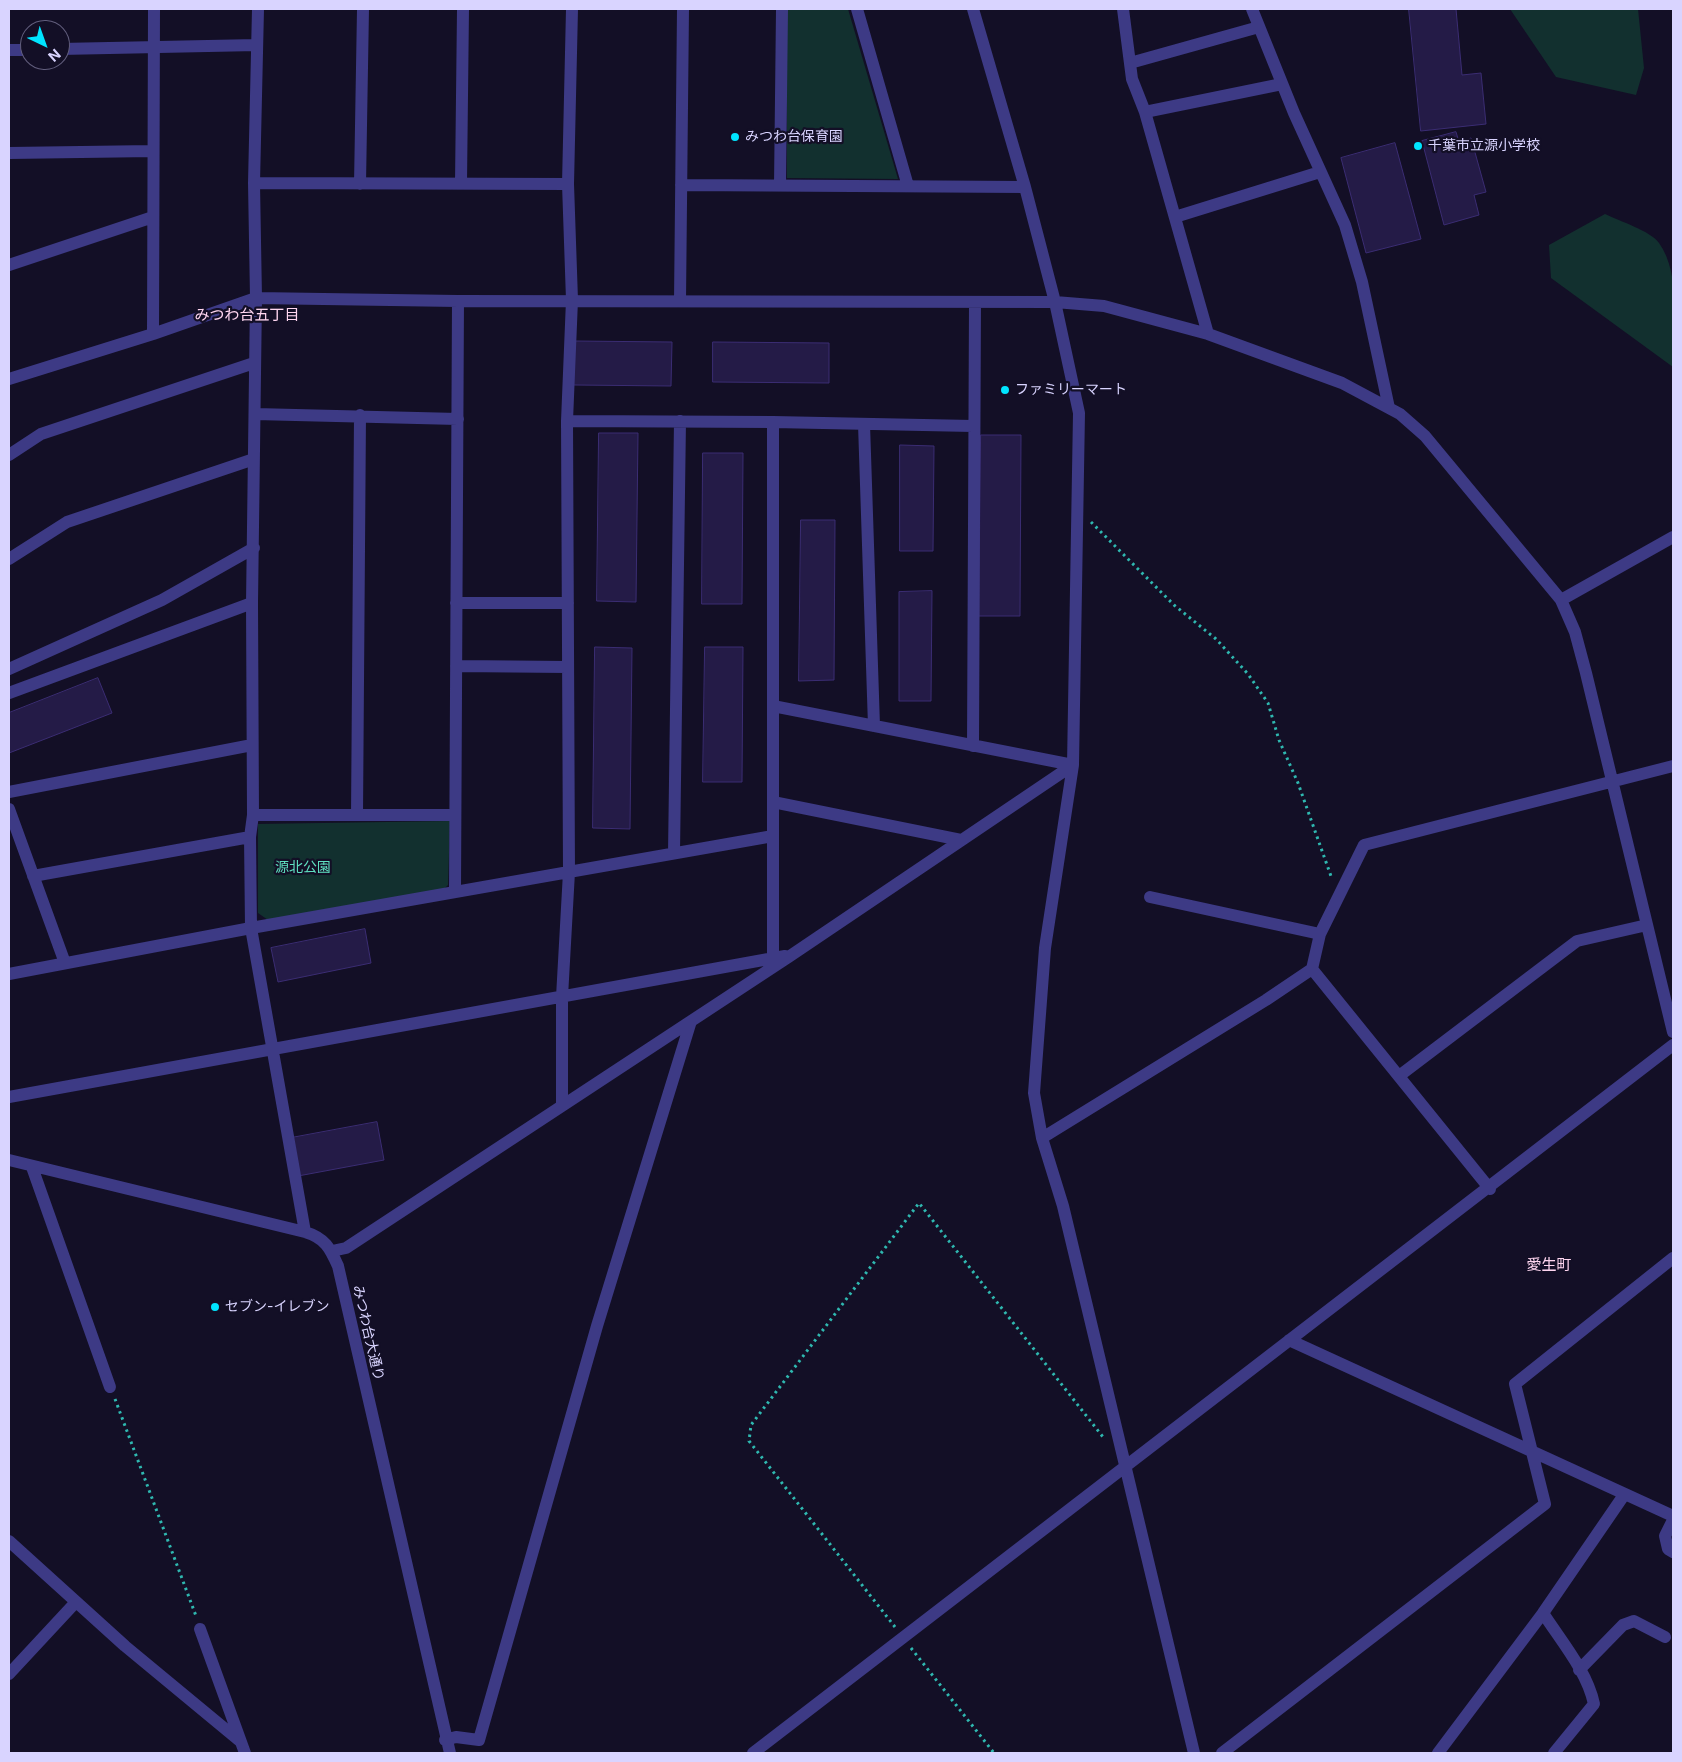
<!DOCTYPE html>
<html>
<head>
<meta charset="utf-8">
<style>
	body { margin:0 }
	#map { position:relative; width:1682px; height:1762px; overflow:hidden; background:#130f26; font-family:Inter,sans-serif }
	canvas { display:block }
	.frame { position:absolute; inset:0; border:10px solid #d9d4ff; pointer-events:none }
	.north { position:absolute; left:20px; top:20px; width:50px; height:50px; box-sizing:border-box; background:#130f26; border:1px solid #625e7d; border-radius:50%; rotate:138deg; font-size:14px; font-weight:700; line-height:20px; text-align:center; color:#d9d4ff }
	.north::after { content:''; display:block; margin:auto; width:18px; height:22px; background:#00e5ff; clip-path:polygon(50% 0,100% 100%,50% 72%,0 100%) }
</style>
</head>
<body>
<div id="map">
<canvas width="1682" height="1762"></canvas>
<div class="frame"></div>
<div class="north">N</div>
</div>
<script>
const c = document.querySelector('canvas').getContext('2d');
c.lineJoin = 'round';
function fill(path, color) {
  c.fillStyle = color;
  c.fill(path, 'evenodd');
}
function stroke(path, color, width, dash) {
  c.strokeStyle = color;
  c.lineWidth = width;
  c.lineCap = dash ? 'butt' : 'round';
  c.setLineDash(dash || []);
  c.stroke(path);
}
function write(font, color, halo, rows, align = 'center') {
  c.font = font + ' Inter,"Noto Sans JP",sans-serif';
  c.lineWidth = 4.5;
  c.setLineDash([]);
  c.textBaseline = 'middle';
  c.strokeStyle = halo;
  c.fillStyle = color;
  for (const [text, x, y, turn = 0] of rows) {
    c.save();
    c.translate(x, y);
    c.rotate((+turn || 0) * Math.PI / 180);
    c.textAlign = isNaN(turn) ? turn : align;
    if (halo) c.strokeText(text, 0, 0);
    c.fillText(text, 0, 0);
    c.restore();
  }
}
const green = new Path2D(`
	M 787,9 L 848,9 L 898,179 L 787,178 Z
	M 1510,9 L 1638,9 L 1644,68 L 1636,95 L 1556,77 Z
	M 1605,214 C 1619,221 1651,231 1659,243 C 1682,275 1673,330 1673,367 L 1551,278 L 1549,245 Z
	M 450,821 L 448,885 L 443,890 L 268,920 L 258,913 L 258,824 Z`);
const building = new Path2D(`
	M 1409,9 L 1456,9 L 1462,75 L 1481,73 L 1486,124 L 1421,131 Z
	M 1456,132 L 1459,142 L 1471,138 L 1486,192 L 1474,195 L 1479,215 L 1444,225 L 1422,141 Z
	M 1395,143 L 1421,239 L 1366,253 L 1341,158 Z
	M 574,341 L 672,342 L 671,386 L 574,385 Z
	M 713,342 L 829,343 L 829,383 L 713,382 Z
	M 599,433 L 638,433 L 636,602 L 597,601 Z
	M 981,435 L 1021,435 L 1020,616 L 979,616 Z
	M 900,445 L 934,446 L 933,551 L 900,551 Z
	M 703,453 L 743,453 L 742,604 L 702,604 Z
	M 801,520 L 835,520 L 834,680 L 799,681 Z
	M 932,591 L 931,701 L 899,701 L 899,592 Z
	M 595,647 L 632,648 L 630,829 L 593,828 Z
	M 705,647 L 743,647 L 742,782 L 703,782 Z
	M 98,678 L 112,713 L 9,753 L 9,713 Z
	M 365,929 L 371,963 L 278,982 L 271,948 Z
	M 377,1122 L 384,1160 L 298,1176 L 291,1138 Z`);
const path = new Path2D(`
	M 1091,522 L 1174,605 L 1216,639 L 1248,674 L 1268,703 L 1279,740 L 1298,783 L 1332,879
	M 115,1399 L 196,1616
	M 895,1627 L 749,1441 L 751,1425 L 919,1203 L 1103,1437
	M 911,1648 L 994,1753`);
const minor = new Path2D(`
	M 258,9 L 254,183 L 256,298 L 252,603 L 253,815 L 250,837 L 251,928 L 305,1232
	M 857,9 L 908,186
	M 973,9 L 1025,187 L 1055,302 L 1079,413 L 1073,765 L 1045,948 L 1034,1093 L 1042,1138 L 1063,1206 L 1194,1753
	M 1123,9 L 1132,79 L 1145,112 L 1208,334
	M 1252,9 L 1294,113 L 1345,225 L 1362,282 L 1389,408
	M 60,49 L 257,45
	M 9,50 L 30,50
	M 1130,63 L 1259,27
	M 1145,112 L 1282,84
	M 9,153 L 153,151
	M 254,183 L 568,184
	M 461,183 L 463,9
	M 360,184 L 363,9
	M 681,185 L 1025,187
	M 780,185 L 782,9
	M 1175,217 L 1320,172
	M 9,265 L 153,217
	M 680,301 L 683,9
	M 153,334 L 154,9
	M 9,379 L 153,334 L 256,298 L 458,301 L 1055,302 L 1104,306 L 1208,334 L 1342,383 L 1400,414 L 1425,436 L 1561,600 L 1575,632 L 1586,673 L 1673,1032
	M 255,414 L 458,419
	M 567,421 L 773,422 L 973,426
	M 864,424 L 874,726
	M 9,455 L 41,434 L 254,363
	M 9,559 L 67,522 L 254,459
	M 1561,600 L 1673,537
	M 456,603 L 568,603
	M 456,666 L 568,667
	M 9,669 L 162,600 L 254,548
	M 9,693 L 252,603
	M 773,706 L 1073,765
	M 973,746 L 975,302
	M 9,792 L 252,745
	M 773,802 L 961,840
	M 9,809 L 65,963
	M 253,815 L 455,815
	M 357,815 L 360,415
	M 674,853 L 680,421
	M 33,876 L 250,837
	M 455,891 L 458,301
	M 1150,897 L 1320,934
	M 773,958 L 773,422
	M 1312,969 L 1490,1189
	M 9,974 L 251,928 L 773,836
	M 1399,1076 L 1577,941 L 1647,925
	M 9,1097 L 785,956
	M 562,1105 L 562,997 L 569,872 L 567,421 L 572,300 L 568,184 L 572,9
	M 1042,1138 L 1266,1000 L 1312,969 L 1320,934 L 1364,845 L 1673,766
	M 9,1160 L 305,1232 C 325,1238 330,1248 338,1266 L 450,1753
	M 32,1167 L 110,1387
	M 332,1251 L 346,1248 L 790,956 L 1073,765
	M 1289,1340 L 1673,1516
	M 1673,1520 L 1665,1536 L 1668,1549 L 1673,1552
	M 9,1541 L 125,1646 L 241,1742
	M 1543,1613 C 1561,1641 1587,1671 1594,1704 L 1554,1753
	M 200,1629 L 245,1753
	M 1579,1670 L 1623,1625 L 1634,1621 L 1665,1637
	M 9,1674 L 75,1603
	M 445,1740 L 456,1737 L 479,1740 L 597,1326 L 691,1021
	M 753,1753 L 1673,1045
	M 1222,1753 L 1545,1504 L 1515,1384 L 1673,1258
	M 1438,1753 L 1543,1613 L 1624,1495`);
const markers = [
	[735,137,5,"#00e5ff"],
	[1418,146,5,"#00e5ff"],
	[1005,390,5,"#00e5ff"],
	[215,1307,5,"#00e5ff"]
];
const poiNames = [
	["みつわ台保育園",745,137],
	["千葉市立源小学校",1428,146],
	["ファミリーマート",1015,390],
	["セブン-イレブン",225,1307]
];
const parkNames = [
	["源北公園",303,868]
];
const streetNames = [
	["みつわ台大通り",368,1333,77]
];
const neighbourhoodNames = [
	["みつわ台五丁目",247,315],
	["愛生町",1549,1265]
];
fill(green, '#12302f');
fill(building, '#241b47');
stroke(building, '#3b2d73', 1);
stroke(path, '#2fb8b0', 3, [2.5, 4]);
stroke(minor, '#3d3a85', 12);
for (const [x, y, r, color] of markers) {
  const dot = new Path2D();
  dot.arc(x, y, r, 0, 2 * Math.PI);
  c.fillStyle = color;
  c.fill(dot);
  stroke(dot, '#130f26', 2);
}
write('14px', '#d9d4ff', '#130f26', poiNames, 'left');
write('14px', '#5fe0c0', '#130f26', parkNames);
write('14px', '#d9d4ff', '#130f26', streetNames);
write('15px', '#ffd6f0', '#130f26', neighbourhoodNames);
</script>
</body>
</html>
